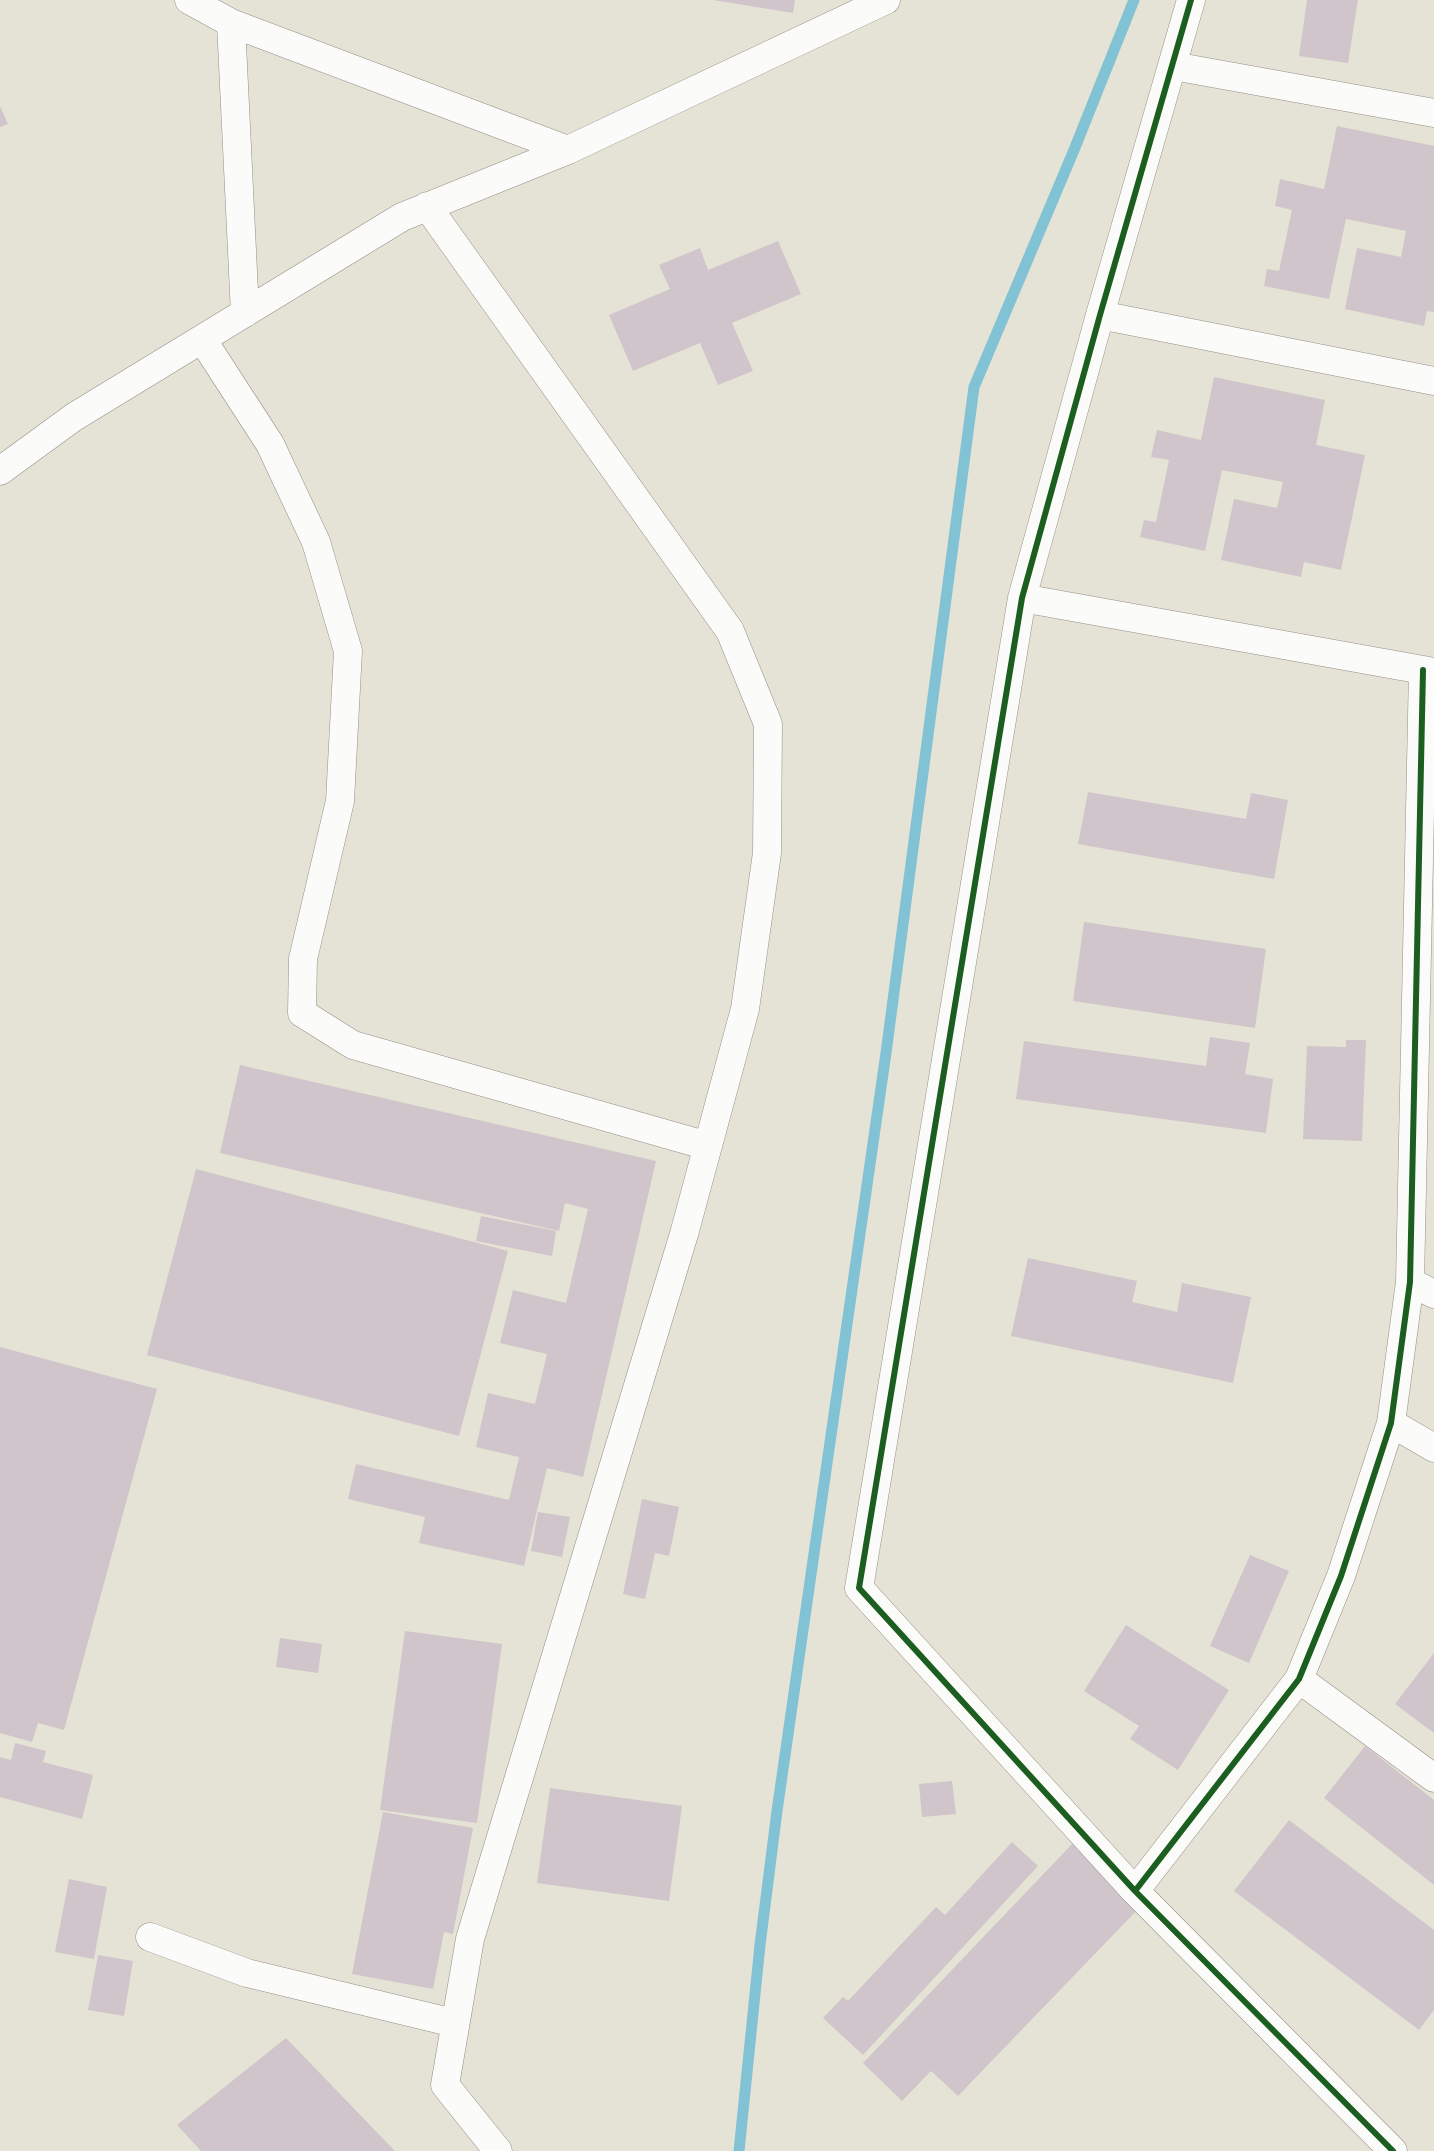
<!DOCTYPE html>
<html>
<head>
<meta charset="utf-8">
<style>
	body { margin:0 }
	canvas { display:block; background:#e5e3d5 }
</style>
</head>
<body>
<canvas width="1434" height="2151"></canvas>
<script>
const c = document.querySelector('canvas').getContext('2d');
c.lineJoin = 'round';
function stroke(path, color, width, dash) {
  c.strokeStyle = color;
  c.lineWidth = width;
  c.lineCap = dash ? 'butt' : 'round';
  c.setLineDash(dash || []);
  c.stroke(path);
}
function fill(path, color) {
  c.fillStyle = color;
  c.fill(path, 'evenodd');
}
const stream = new Path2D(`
	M 739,2151 L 760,1945 L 777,1811 L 886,1053 L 974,387 L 1074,150 L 1134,0`);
const building = new Path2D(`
	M 713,0 L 795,0 L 793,13 Z
	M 1307,0 L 1358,0 L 1348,63 L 1299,56 Z
	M 0,106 L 8,124 L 0,127 Z
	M 1337,126 L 1434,146 L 1434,312 L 1427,311 L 1424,326 L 1345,309 L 1357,248 L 1401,257 L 1406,231 L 1346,219 L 1329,299 L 1264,286 L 1267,269 L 1279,271 L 1292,210 L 1275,206 L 1280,179 L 1324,189 Z
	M 778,241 L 801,294 L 732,323 L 753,371 L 718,385 L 700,343 L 633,371 L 609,315 L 670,289 L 659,265 L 700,248 L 708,270 Z
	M 1214,377 L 1325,400 L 1316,445 L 1365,455 L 1341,570 L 1304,562 L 1301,577 L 1221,560 L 1234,499 L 1277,508 L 1283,482 L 1222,470 L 1205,551 L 1140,537 L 1144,520 L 1156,522 L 1169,460 L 1151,457 L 1157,430 L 1201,440 Z
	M 1088,792 L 1246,819 L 1251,793 L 1288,800 L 1274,879 L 1078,844 Z
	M 1084,922 L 1266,949 L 1255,1028 L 1073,1001 Z
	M 1210,1037 L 1250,1043 L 1245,1074 L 1273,1079 L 1266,1133 L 1016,1099 L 1024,1041 L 1206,1066 Z
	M 1346,1040 L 1366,1040 L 1362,1141 L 1303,1139 L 1307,1046 L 1346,1047 Z
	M 240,1065 L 656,1161 L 583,1477 L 547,1468 L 524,1566 L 419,1543 L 425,1517 L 348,1499 L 356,1464 L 509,1500 L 519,1457 L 476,1447 L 488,1393 L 535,1404 L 547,1354 L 500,1343 L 513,1290 L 566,1303 L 588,1209 L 565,1203 L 559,1231 L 220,1153 Z
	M 196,1169 L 508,1251 L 459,1436 L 147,1355 Z
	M 481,1216 L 556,1231 L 552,1256 L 476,1241 Z
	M 1028,1258 L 1137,1281 L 1132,1302 L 1177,1312 L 1182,1283 L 1251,1297 L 1233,1383 L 1011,1336 Z
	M 0,1347 L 157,1389 L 64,1730 L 38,1723 L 32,1742 L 0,1733 Z
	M 642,1499 L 679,1507 L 669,1556 L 655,1553 L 645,1599 L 623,1594 Z
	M 538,1512 L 570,1517 L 562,1557 L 531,1551 Z
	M 1250,1555 L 1289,1571 L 1249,1663 L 1210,1646 Z
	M 1126,1625 L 1229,1690 L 1178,1770 L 1130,1739 L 1139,1726 L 1084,1691 Z
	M 405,1631 L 502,1644 L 477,1823 L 380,1810 Z
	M 280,1638 L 322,1644 L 318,1673 L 276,1667 Z
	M 1434,1653 L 1434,1733 L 1395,1704 Z
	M 15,1743 L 46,1751 L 43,1762 L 93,1775 L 82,1819 L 0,1797 L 0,1757 L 11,1760 Z
	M 1365,1746 L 1434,1800 L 1434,1885 L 1324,1798 Z
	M 952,1781 L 956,1814 L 922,1817 L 919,1784 Z
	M 550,1788 L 682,1806 L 669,1901 L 537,1883 Z
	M 383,1812 L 473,1828 L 453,1934 L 444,1932 L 433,1989 L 352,1974 Z
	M 1289,1820 L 1434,1930 L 1434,2010 L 1419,2030 L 1234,1891 Z
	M 1012,1842 L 1038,1866 L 863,2055 L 823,2018 L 843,1997 L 848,2001 L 936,1907 L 945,1915 Z
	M 1074,1842 L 1141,1906 L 958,2096 L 931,2071 L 902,2101 L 863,2063 Z
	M 69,1879 L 107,1887 L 94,1959 L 55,1952 Z
	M 98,1955 L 133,1961 L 124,2016 L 88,2010 Z
	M 286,2038 L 395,2151 L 201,2151 L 177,2125 Z`);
const minor = new Path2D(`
	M 189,0 L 231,23 L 568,150
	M 1191,0 L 1100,315 L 1022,598 L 859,1588 L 1135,1891 L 1393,2151
	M 231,23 L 245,313
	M 1173,66 L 1434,113
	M 427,206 L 730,631 L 768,724 L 767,853 L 745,1009 L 684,1234 L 470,1939 L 445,2085 L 498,2151
	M 1100,315 L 1434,381
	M 202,339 L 270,444 L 316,542 L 348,651 L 340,801 L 303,959 L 302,1013 L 353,1045 L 708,1146
	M 0,471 L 74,417 L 402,217 L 568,150 L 886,0
	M 1022,598 L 1434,672
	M 1410,1282 L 1434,1294
	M 1391,1423 L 1434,1448
	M 1299,1679 L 1434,1778
	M 1135,1891 L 1299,1679 L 1341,1576 L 1391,1423 L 1410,1282 L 1423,670
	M 150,1937 L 247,1973 L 454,2023`);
const cycleway = new Path2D(`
	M 1191,0 L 1100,315 L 1022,598 L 859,1588 L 1135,1891 L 1393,2151
	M 1135,1891 L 1299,1679 L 1341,1576 L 1391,1423 L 1410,1282 L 1423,670`);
stroke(stream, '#81c3d4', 11);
fill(building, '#d0c5ca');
stroke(minor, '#968e89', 29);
stroke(minor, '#fbfbf9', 28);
stroke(cycleway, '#1b5e20', 6);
</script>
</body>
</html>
